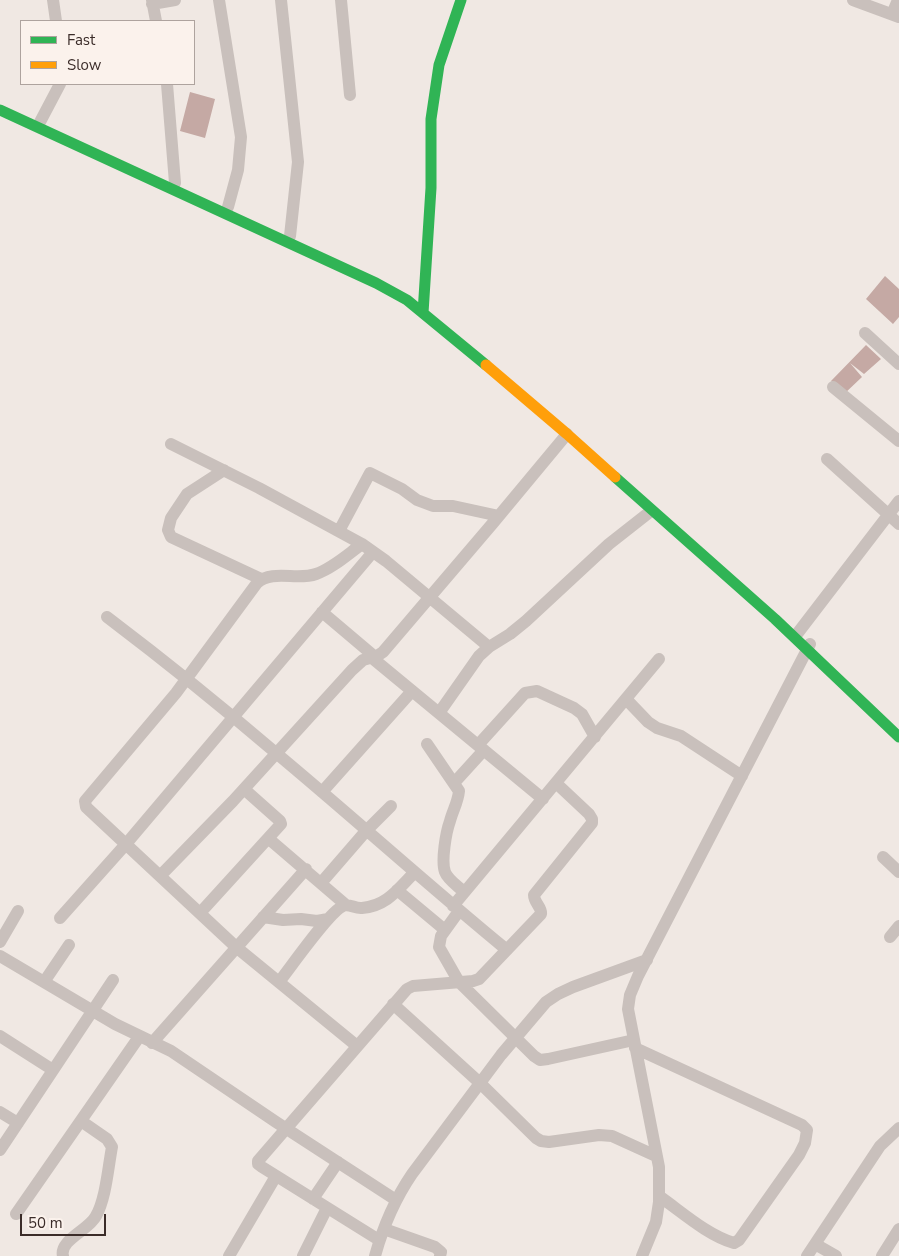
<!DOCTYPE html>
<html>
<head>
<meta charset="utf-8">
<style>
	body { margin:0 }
	#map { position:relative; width:899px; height:1256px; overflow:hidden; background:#f0e8e3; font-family:"Nunito Sans",sans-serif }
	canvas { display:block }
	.legend { position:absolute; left:20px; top:20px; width:175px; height:65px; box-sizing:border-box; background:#fbf2ec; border:1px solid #aea39e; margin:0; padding:6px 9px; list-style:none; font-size:15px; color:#3b2c29 }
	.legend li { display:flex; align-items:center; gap:10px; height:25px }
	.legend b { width:25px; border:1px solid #aea39e }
	.scale { position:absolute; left:20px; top:1214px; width:86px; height:22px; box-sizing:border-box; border:2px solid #3b2c29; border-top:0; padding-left:6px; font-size:15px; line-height:18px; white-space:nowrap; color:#3b2c29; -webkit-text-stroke:4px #fbf2ec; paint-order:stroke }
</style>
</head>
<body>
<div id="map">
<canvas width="899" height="1256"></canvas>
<ul class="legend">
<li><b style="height:6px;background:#30b455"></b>Fast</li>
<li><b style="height:6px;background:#ff9f0a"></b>Slow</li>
</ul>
<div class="scale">50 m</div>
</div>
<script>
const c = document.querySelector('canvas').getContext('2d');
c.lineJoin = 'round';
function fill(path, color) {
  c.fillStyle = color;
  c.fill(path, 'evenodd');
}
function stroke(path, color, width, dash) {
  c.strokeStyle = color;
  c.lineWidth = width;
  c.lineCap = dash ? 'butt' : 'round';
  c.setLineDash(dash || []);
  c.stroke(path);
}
const building = new Path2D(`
	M 190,92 L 215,99 L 205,138 L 180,131 Z
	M 885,276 L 899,289 L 899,317 L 893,324 L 866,299 Z
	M 866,345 L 881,359 L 864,374 L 850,363 L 862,377 L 843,395 L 831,381 Z`);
const street = new Path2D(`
	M 53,0 L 56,21
	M 152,0 L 156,21
	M 219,0 L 241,137 L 238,170 L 228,207
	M 281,0 L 298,162 L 290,236
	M 341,0 L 350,95
	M 853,0 L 899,17
	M 152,4 L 175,0
	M 892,14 L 898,0
	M 167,84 L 175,183
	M 40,122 L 60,84
	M 865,333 L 899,364
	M 833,387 L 899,441
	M 171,444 L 259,488 L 362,544 L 386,561 L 489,647
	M 827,459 L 899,524
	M 224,470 L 187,494 L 171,518 L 168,530 L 171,537 L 261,579
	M 339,531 L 370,473 L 402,489 L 417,500 L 433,506 L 453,506 L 499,516
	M 322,612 L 374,656
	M 107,617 C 165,661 221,706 276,753 C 354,818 429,886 507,950
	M 797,634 L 899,501
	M 371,657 L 543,799
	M 626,699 L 648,722 L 657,728 L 681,736 L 742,776
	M 439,713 L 479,656 L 489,647 L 510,634 L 526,621 L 609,544 L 651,511
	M 427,744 L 459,791 C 458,802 453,810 450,821 C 446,832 441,861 445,872 C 448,880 458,886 464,892
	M 478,745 L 525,693 L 537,691 L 574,708 L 582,714 L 595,737
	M 454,783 L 484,750
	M 322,792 L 412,691
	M 269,839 L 346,905
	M 883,857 L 899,872
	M 160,876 L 233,801 L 352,670 L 363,660 L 377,656 L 383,652 L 493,523 L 567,434
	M 321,883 L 366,831 L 391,806
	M 397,890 L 445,930
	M 453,906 L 659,659
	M 459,911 L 441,936 L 439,947 L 459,982 L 534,1056 L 540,1060 L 548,1059 L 634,1040
	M 200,913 L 281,824 L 280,821 L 244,789
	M 263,917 L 283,920 L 301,919 L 317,921 L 328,919
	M 60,918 L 126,844 L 373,552
	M 890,937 L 899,926
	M 0,942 L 18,911
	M 0,956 L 115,1024 L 171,1051 L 276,1122 L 396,1200
	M 44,982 L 69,945
	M 279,982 C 291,967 329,912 343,906 C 349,903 355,909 362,908 C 387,906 398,889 414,873
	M 393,1004 L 480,1083 L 536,1138 L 541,1141 L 549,1142 L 599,1135 L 612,1136 L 656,1156
	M 0,1036 L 53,1070
	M 152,1043 L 306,869
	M 357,1046 L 236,947 L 86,807 L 85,801 L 176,693 L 257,583 C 273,569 297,581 316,574 C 333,568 348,554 362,544
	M 635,1048 L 802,1125 L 807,1130 L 805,1143 L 799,1155 L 739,1240 L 734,1243 C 707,1235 682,1212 659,1196
	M 0,1112 L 18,1123
	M 0,1150 L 113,980
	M 313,1199 L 338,1162
	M 16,1214 L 139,1037
	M 384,1229 L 435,1247 L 441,1252 L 440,1256
	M 379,1240 L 262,1167 L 258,1164 L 258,1161 L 407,989 L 413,986 L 473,981 L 479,979 L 541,914 C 542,907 534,903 534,895 L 592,823 L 592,819 L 589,814 L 556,783
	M 815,1244 L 836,1256
	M 63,1256 C 59,1240 89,1230 96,1216 C 106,1198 108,1168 112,1147 L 107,1139 L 81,1121
	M 229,1256 L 276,1176
	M 303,1256 L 327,1208
	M 375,1256 C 383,1227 395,1199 412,1174 L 501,1055 L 546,1002 L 558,994 L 573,987 L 647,960
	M 642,1256 L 656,1222 L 659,1202 L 659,1167 L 628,1009 L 630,995 L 638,976 L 810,644
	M 807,1256 L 880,1146 L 899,1128
	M 882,1256 L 899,1229`);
const fast = new Path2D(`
	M 0,110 L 376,283 L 407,300 L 486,365
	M 423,313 L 431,188 L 431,119 L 439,65 L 461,0
	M 615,477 L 775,619 L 899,737`);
const slow = new Path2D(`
	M 486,365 L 567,434 L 615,477`);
fill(building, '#c5a9a4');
stroke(street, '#c9c0bc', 12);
stroke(fast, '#30b455', 11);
stroke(slow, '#ff9f0a', 11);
</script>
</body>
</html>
